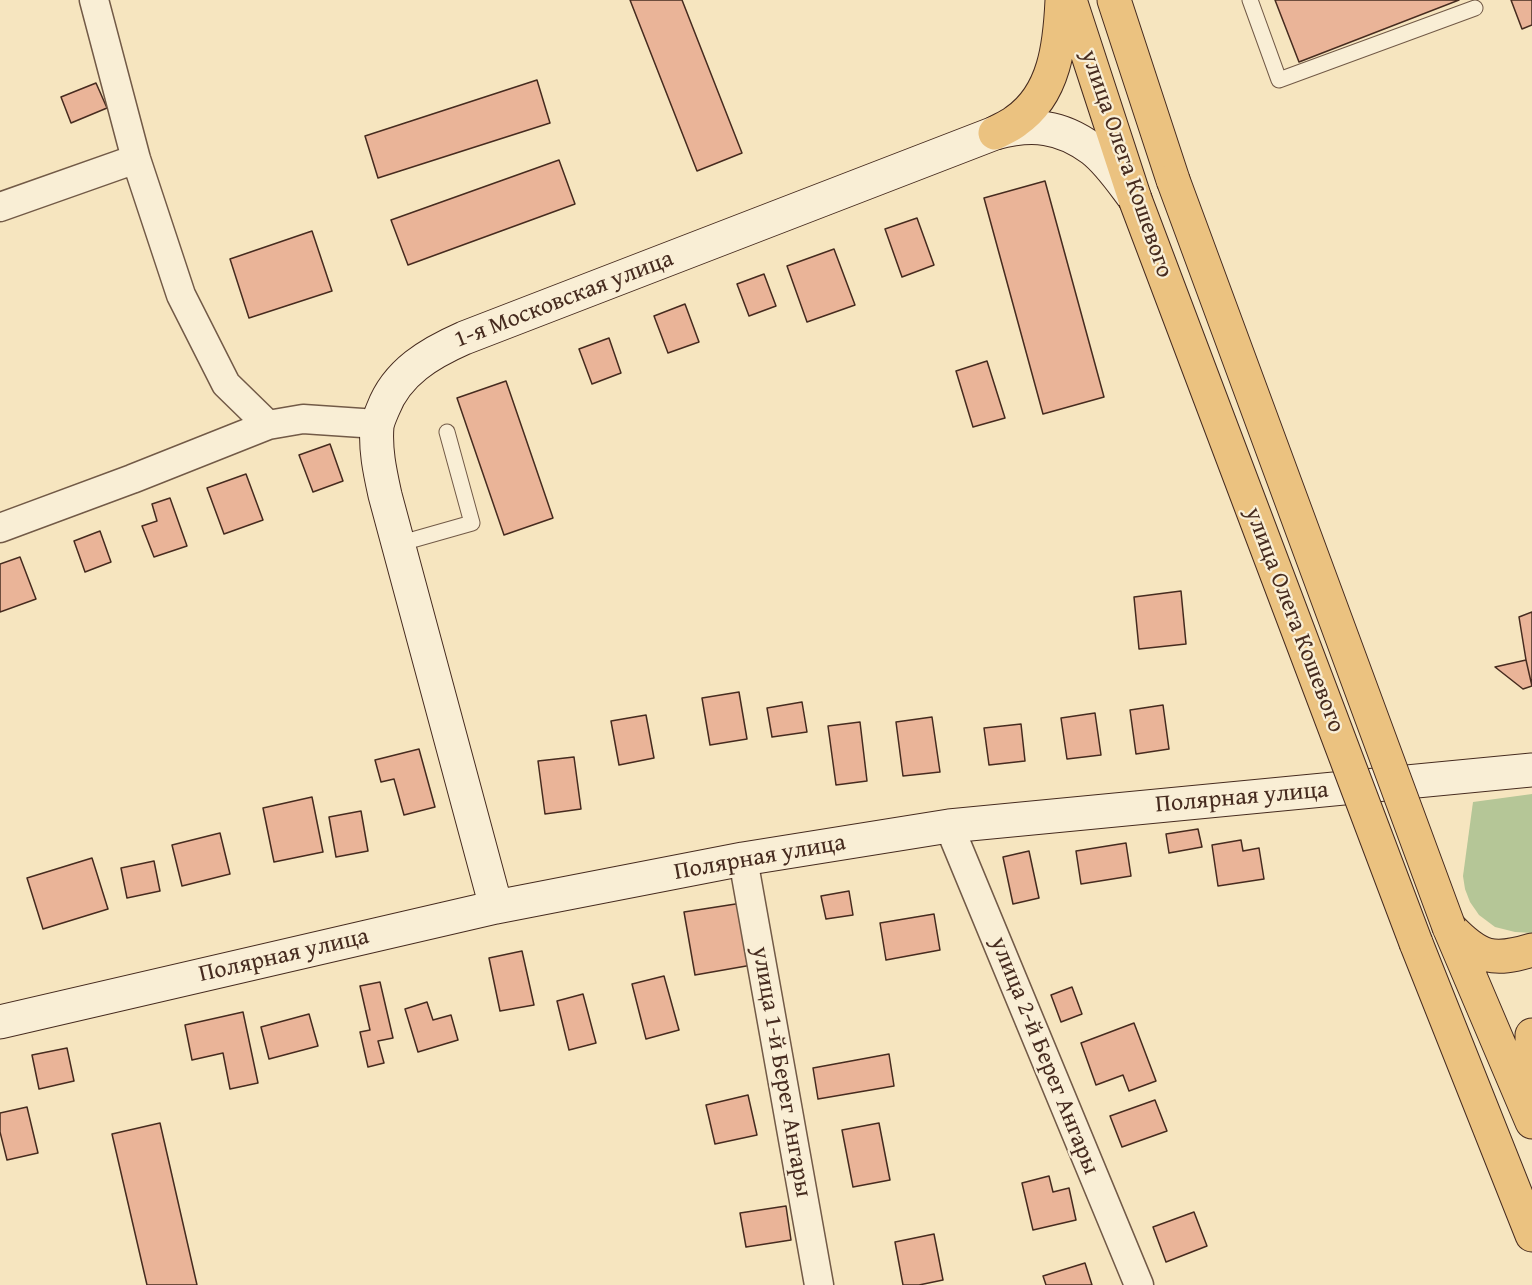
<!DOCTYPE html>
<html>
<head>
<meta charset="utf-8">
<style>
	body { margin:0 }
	canvas { display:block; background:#f6e5bf }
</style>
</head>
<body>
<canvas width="1532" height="1285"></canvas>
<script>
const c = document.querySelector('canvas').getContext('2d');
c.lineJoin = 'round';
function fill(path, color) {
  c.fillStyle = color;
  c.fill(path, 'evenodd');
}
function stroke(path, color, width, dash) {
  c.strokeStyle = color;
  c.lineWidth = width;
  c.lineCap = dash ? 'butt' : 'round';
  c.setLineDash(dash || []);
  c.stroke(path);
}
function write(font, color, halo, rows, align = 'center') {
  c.font = font + ' "Gentium Book Plus",serif';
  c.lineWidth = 4.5;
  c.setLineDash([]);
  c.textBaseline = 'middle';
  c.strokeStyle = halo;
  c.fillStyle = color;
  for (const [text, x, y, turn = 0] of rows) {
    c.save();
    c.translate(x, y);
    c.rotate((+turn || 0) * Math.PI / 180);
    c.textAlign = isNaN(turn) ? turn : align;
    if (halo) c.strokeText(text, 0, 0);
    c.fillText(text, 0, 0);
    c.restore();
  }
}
const green = new Path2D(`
	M 1532,794 L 1532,933 L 1515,932 L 1495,927 L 1479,915 L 1470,902 L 1465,889 L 1463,876 L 1473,802 Z`);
const building = new Path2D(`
	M 630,0 L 682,0 L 742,153 L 697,171 Z
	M 1275,0 L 1459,0 L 1299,62 Z
	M 1511,0 L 1532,0 L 1532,25 L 1522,29 Z
	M 537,80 L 550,123 L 378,178 L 365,136 Z
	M 96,83 L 107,108 L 71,123 L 61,97 Z
	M 559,160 L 575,204 L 408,265 L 391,220 Z
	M 1045,181 L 1104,397 L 1043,414 L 984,198 Z
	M 917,218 L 934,265 L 902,277 L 885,229 Z
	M 312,231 L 332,291 L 249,318 L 230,259 Z
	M 834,249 L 855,305 L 807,322 L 787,266 Z
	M 764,274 L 776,306 L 749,316 L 737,284 Z
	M 685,304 L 699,342 L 668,353 L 654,316 Z
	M 609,338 L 621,373 L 592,384 L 579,349 Z
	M 987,361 L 1005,418 L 973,427 L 956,371 Z
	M 506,381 L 553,518 L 504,535 L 457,398 Z
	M 330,444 L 343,481 L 313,492 L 299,455 Z
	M 246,474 L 263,520 L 224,534 L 207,488 Z
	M 170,498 L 187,546 L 154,557 L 142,526 L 157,521 L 152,504 Z
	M 100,531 L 111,562 L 85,572 L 74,541 Z
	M 20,557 L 36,599 L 0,612 L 0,564 Z
	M 1181,591 L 1186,644 L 1139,649 L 1134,597 Z
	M 1532,612 L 1532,686 L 1526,660 L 1519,617 Z
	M 1526,660 L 1532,686 L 1523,689 L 1495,667 Z
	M 739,692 L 747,739 L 710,745 L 702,698 Z
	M 802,702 L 807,732 L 772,737 L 767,708 Z
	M 1163,705 L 1169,749 L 1136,754 L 1130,710 Z
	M 1095,713 L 1101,755 L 1067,759 L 1061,718 Z
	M 646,715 L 654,758 L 619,765 L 611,721 Z
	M 932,717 L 940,772 L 903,776 L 896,722 Z
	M 860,722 L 867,781 L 836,785 L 828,726 Z
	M 1021,724 L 1025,761 L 989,765 L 984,728 Z
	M 419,749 L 435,807 L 404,815 L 394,779 L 381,782 L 375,760 Z
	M 574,757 L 581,809 L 545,814 L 538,761 Z
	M 312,797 L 323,852 L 274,862 L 263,808 Z
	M 361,811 L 368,851 L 336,857 L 329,817 Z
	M 1198,829 L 1202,847 L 1169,853 L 1166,834 Z
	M 220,833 L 230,874 L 182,886 L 172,845 Z
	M 1241,840 L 1243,851 L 1259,848 L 1264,879 L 1218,886 L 1212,845 Z
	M 1126,843 L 1131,876 L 1081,884 L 1076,851 Z
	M 1029,851 L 1039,898 L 1013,904 L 1003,857 Z
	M 92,858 L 108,909 L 43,929 L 27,878 Z
	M 154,861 L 160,891 L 127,898 L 121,868 Z
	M 849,891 L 853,915 L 826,919 L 821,896 Z
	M 742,903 L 752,965 L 695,975 L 684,912 Z
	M 934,914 L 940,950 L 886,960 L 880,923 Z
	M 522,951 L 534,1005 L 500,1011 L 489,958 Z
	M 664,976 L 679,1030 L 646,1039 L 632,984 Z
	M 380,982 L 393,1038 L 378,1041 L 384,1063 L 368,1067 L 360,1032 L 370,1030 L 360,986 Z
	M 1072,987 L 1082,1014 L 1061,1022 L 1051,995 Z
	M 583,994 L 596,1043 L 569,1050 L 557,1001 Z
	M 427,1002 L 433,1020 L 451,1015 L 458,1040 L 418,1052 L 405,1009 Z
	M 243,1012 L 258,1083 L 230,1089 L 223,1053 L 192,1060 L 185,1025 Z
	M 309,1014 L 318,1046 L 269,1059 L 261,1027 Z
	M 1134,1023 L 1156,1081 L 1129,1091 L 1123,1075 L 1096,1085 L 1081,1043 Z
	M 67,1048 L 74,1081 L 39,1089 L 32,1055 Z
	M 889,1054 L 894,1086 L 818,1099 L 813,1068 Z
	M 748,1095 L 757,1135 L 715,1144 L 706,1105 Z
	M 1155,1100 L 1167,1131 L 1122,1147 L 1110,1116 Z
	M 27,1107 L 38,1153 L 7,1160 L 0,1132 L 0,1113 Z
	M 160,1123 L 197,1285 L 147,1285 L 112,1134 Z
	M 879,1123 L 890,1180 L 853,1187 L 842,1130 Z
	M 1049,1176 L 1053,1192 L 1069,1188 L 1076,1220 L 1033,1230 L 1022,1183 Z
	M 786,1206 L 791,1240 L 746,1247 L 740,1213 Z
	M 1194,1212 L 1207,1246 L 1166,1262 L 1153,1227 Z
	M 934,1234 L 943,1280 L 919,1285 L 903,1285 L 895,1242 Z
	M 1085,1263 L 1092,1285 L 1046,1285 L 1043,1276 Z`);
const service = new Path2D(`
	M 1250,0 L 1279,80 L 1475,8
	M 398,544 L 472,523 L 447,432`);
const minor = new Path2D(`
	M 94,0 L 136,159 L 181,295 L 226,384 L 268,425
	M 0,207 L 136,159
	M 0,528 L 132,479 L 268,425 L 303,419 L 377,424
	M 949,826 L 1139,1285
	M 743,859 L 819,1285`);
const secondary = new Path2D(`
	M 496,907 L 385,495 C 380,472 375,450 377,426 C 378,420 381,414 383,409 C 397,372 430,353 464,338 L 995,133 C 1032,123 1061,126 1092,149 C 1109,162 1122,182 1135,199
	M 0,1022 L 496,907 L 743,859 L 949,826 L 1532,770`);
const primary = new Path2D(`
	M 1070,0 L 1135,199
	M 1114,0 L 1173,180
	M 995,133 C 1002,129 1010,126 1016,121 C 1055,94 1060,44 1062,0
	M 1449,927 L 1532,1122
	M 1451,929 C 1479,958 1493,962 1532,950
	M 1416,943 L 1532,1235
	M 1532,1035 L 1532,1074`);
const primaryBridge = new Path2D(`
	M 1173,180 L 1449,927
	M 1135,199 L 1416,943`);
const streetNames = [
	["улица Олега Кошевого",1126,164,71],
	["1-я Московская улица",564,300,-21],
	["улица Олега Кошевого",1294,620,69],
	["Полярная улица",1242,798,-5],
	["Полярная улица",760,858,-10],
	["Полярная улица",284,956,-13],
	["улица 2-й Берег Ангары",1044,1056,68],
	["улица 1-й Берег Ангары",781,1072,80]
];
fill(green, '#b5c697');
fill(building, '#eab498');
stroke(building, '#462b1f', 1.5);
stroke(service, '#725a47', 17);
stroke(minor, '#725a47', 31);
stroke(secondary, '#462b1f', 35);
stroke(primary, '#462b1f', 35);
stroke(service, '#f9eed5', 15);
stroke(minor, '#f9eed5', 28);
stroke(secondary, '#f9eed5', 33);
stroke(primary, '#ebc280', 33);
stroke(primaryBridge, '#462b1f', 35, []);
stroke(primaryBridge, '#ebc280', 33);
write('24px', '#462b1f', '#f9eed5', streetNames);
</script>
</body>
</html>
